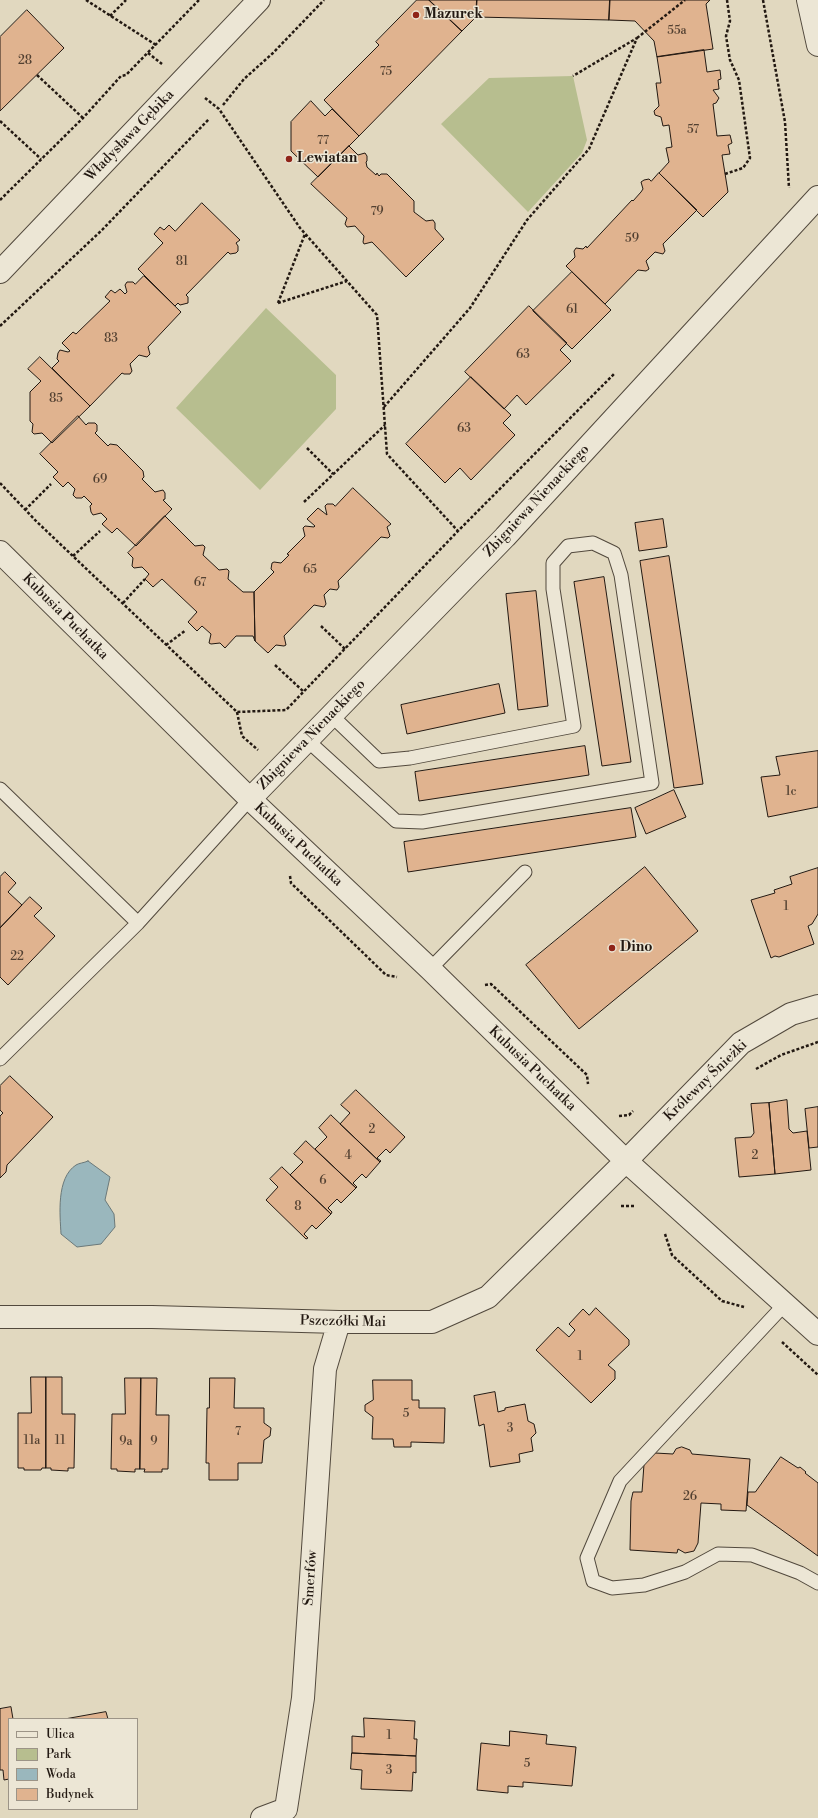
<!DOCTYPE html>
<html>
<head>
<meta charset="utf-8">
<style>
	body { margin:0 }
	#map { position:relative; width:818px; height:1818px; overflow:hidden; background:#e1d8bf; font-family:"Libre Bodoni",serif }
	canvas { display:block }
	.legend { position:absolute; left:8px; top:1718px; width:130px; height:92px; box-sizing:border-box; background:#ece6d5; border:1px solid #9c9487; margin:0; padding:5px 7px; list-style:none; font-size:12px; color:#231912 }
	.legend li { display:flex; align-items:center; gap:8px; height:20px }
	.legend b { width:20px; border:1px solid #9c9487 }
</style>
</head>
<body>
<div id="map">
<canvas width="818" height="1818"></canvas>
<ul class="legend">
<li><b style="height:5px;background:#ece6d5"></b>Ulica</li>
<li><b style="height:11px;background:#b7be8f"></b>Park</li>
<li><b style="height:11px;background:#9ab7bd"></b>Woda</li>
<li><b style="height:11px;background:#e0b38f"></b>Budynek</li>
</ul>
</div>
<script>
const c = document.querySelector('canvas').getContext('2d');
c.lineJoin = 'round';
function fill(path, color) {
  c.fillStyle = color;
  c.fill(path, 'evenodd');
}
function stroke(path, color, width, dash) {
  c.strokeStyle = color;
  c.lineWidth = width;
  c.lineCap = dash ? 'butt' : 'round';
  c.setLineDash(dash || []);
  c.stroke(path);
}
function write(font, color, halo, rows, align = 'center') {
  c.font = font + ' "Libre Bodoni",serif';
  c.lineWidth = 3;
  c.setLineDash([]);
  c.textBaseline = 'middle';
  c.strokeStyle = halo;
  c.fillStyle = color;
  for (const [text, x, y, turn = 0] of rows) {
    c.save();
    c.translate(x, y);
    c.rotate((+turn || 0) * Math.PI / 180);
    c.textAlign = isNaN(turn) ? turn : align;
    if (halo) c.strokeText(text, 0, 0);
    c.fillText(text, 0, 0);
    c.restore();
  }
}
const green = new Path2D(`
	M 573,76 L 587,140 L 582,153 L 528,212 L 441,124 L 489,78 Z
	M 266,308 L 336,375 L 336,409 L 260,490 L 176,408 Z`);
const water = new Path2D(`
	M 88,1161 L 110,1177 L 105,1200 L 114,1214 L 115,1227 L 101,1244 L 77,1247 L 61,1234 C 60,1215 56,1178 76,1165 C 79,1163 84,1163 88,1161 Z`);
const building = new Path2D(`
	M 417,0 L 429,0 L 462,31 L 359,136 L 324,100 L 379,45 L 376,42 Z
	M 429,0 L 477,0 L 476,17 L 462,31 Z
	M 477,0 L 610,0 L 609,20 L 476,17 Z
	M 610,0 L 710,0 L 706,4 L 713,49 L 657,57 L 654,41 L 635,21 L 609,20 Z
	M 27,10 L 64,48 L 0,111 L 0,37 Z
	M 704,50 L 707,72 L 720,70 L 721,79 L 718,80 L 719,89 L 713,90 L 719,98 L 716,103 L 713,104 L 717,136 L 730,135 L 732,143 L 728,145 L 730,154 L 722,155 L 728,192 L 703,217 L 659,173 L 669,162 L 666,148 L 672,147 L 669,125 L 663,126 L 661,117 L 655,115 L 654,111 L 659,106 L 656,83 L 661,83 L 657,57 Z
	M 311,101 L 325,116 L 332,109 L 359,136 L 318,177 L 291,151 L 291,122 Z
	M 349,146 L 358,155 L 365,153 L 367,156 L 367,161 L 366,162 L 367,167 L 376,175 L 377,173 L 379,176 L 381,174 L 387,174 L 414,201 L 414,212 L 426,221 L 433,220 L 435,223 L 435,229 L 444,239 L 406,277 L 372,242 L 364,244 L 363,242 L 364,236 L 355,226 L 347,227 L 345,224 L 347,218 L 311,184 Z
	M 659,173 L 697,210 L 663,244 L 665,251 L 663,254 L 655,252 L 646,261 L 649,269 L 646,271 L 638,270 L 605,304 L 566,266 L 575,257 L 574,251 L 576,248 L 583,249 L 586,246 L 587,248 L 632,200 L 633,201 L 641,192 L 643,189 L 641,182 L 644,180 L 649,179 L 651,181 Z
	M 202,203 L 240,240 L 236,243 L 238,246 L 238,251 L 236,253 L 230,254 L 228,252 L 186,295 L 188,297 L 188,303 L 180,305 L 178,303 L 175,306 L 138,269 L 163,243 L 154,234 L 160,227 L 164,230 L 169,225 L 175,231 Z
	M 572,272 L 611,310 L 572,349 L 533,311 Z
	M 144,276 L 181,312 L 148,347 L 150,354 L 147,357 L 139,355 L 130,364 L 132,371 L 130,374 L 124,374 L 122,373 L 90,406 L 52,368 L 59,361 L 57,359 L 58,353 L 60,350 L 68,352 L 70,351 L 62,343 L 73,332 L 76,334 L 110,301 L 105,297 L 111,290 L 115,293 L 120,289 L 125,294 L 127,292 L 125,285 L 127,282 L 133,282 L 135,284 Z
	M 529,306 L 567,343 L 560,350 L 571,361 L 526,405 L 517,395 L 504,409 L 465,372 Z
	M 40,357 L 90,406 L 52,443 L 42,433 L 34,434 L 32,432 L 33,424 L 30,421 L 30,392 L 41,381 L 28,369 Z
	M 471,377 L 511,415 L 503,423 L 515,435 L 471,480 L 460,468 L 445,483 L 406,444 Z
	M 78,416 L 86,425 L 88,423 L 95,423 L 97,425 L 97,431 L 95,433 L 108,446 L 110,444 L 117,445 L 143,471 L 144,477 L 142,479 L 155,492 L 163,490 L 165,493 L 165,499 L 163,500 L 172,509 L 136,546 L 117,528 L 112,533 L 102,524 L 107,519 L 101,513 L 93,515 L 91,512 L 90,506 L 92,504 L 84,496 L 82,498 L 76,498 L 73,495 L 75,489 L 68,482 L 63,487 L 53,477 L 58,472 L 40,454 Z
	M 353,488 L 391,524 L 387,527 L 390,536 L 388,538 L 381,537 L 338,581 L 339,587 L 337,590 L 330,589 L 324,595 L 326,604 L 324,607 L 314,605 L 284,636 L 286,645 L 284,646 L 276,645 L 268,653 L 255,641 L 254,592 L 274,572 L 271,569 L 272,563 L 274,562 L 281,563 L 289,555 L 287,554 L 305,536 L 303,528 L 305,526 L 314,527 L 315,526 L 307,519 L 318,508 L 327,515 L 325,506 L 327,504 L 333,504 L 335,506 Z
	M 165,516 L 195,546 L 203,545 L 205,547 L 203,555 L 219,570 L 227,569 L 229,571 L 228,579 L 243,592 L 254,592 L 255,641 L 253,636 L 236,636 L 225,648 L 220,643 L 211,644 L 209,643 L 211,634 L 202,626 L 197,631 L 188,622 L 197,612 L 162,579 L 153,587 L 145,579 L 149,574 L 142,567 L 134,568 L 132,566 L 133,558 L 128,553 Z
	M 663,519 L 667,547 L 639,551 L 635,523 Z
	M 669,556 L 703,784 L 674,788 L 640,561 Z
	M 604,577 L 631,762 L 602,766 L 574,582 Z
	M 536,591 L 548,706 L 518,710 L 506,594 Z
	M 499,684 L 505,713 L 407,734 L 401,705 Z
	M 585,746 L 589,775 L 419,801 L 415,772 Z
	M 818,751 L 818,807 L 768,817 L 761,777 L 780,775 L 776,757 Z
	M 674,790 L 686,817 L 646,834 L 635,808 Z
	M 631,808 L 636,837 L 408,872 L 404,842 Z
	M 645,867 L 698,931 L 579,1029 L 526,965 Z
	M 818,868 L 818,914 L 812,924 L 808,926 L 814,944 L 779,957 L 775,956 L 771,958 L 751,900 L 775,893 L 774,890 L 792,884 L 790,877 Z
	M 5,872 L 16,883 L 8,892 L 22,905 L 0,928 L 0,877 Z
	M 30,897 L 42,908 L 34,916 L 55,936 L 8,985 L 0,977 L 0,928 Z
	M 10,1076 L 53,1117 L 7,1165 L 6,1172 L 0,1178 L 0,1116 L 3,1113 L 0,1110 L 0,1086 Z
	M 356,1090 L 405,1137 L 390,1153 L 386,1149 L 377,1158 L 381,1161 L 380,1162 L 340,1124 L 350,1113 L 341,1105 Z
	M 787,1100 L 789,1129 L 793,1133 L 807,1131 L 811,1170 L 775,1174 L 769,1103 Z
	M 769,1103 L 775,1174 L 739,1177 L 735,1138 L 751,1137 L 754,1133 L 751,1104 Z
	M 818,1107 L 818,1147 L 809,1148 L 805,1109 Z
	M 331,1115 L 380,1162 L 366,1178 L 362,1174 L 353,1183 L 357,1187 L 356,1188 L 315,1149 L 327,1137 L 319,1128 Z
	M 306,1141 L 356,1188 L 341,1203 L 337,1199 L 328,1208 L 332,1212 L 331,1214 L 290,1175 L 303,1162 L 294,1154 Z
	M 282,1167 L 331,1214 L 316,1229 L 312,1225 L 304,1234 L 308,1238 L 306,1239 L 266,1200 L 278,1187 L 270,1179 Z
	M 596,1308 L 629,1340 L 629,1345 L 608,1365 L 615,1371 L 615,1379 L 591,1403 L 536,1350 L 558,1327 L 569,1337 L 575,1330 L 569,1324 L 583,1309 L 589,1315 Z
	M 31,1377 L 46,1377 L 46,1468 L 42,1468 L 41,1470 L 24,1470 L 24,1468 L 18,1468 L 18,1413 L 31,1413 Z
	M 46,1377 L 62,1377 L 62,1414 L 75,1414 L 74,1468 L 68,1468 L 68,1471 L 51,1470 L 51,1468 L 46,1468 Z
	M 125,1378 L 141,1378 L 140,1469 L 135,1469 L 135,1472 L 117,1471 L 117,1469 L 111,1469 L 112,1414 L 125,1414 Z
	M 141,1378 L 157,1378 L 156,1415 L 169,1415 L 168,1469 L 162,1469 L 162,1472 L 144,1472 L 145,1469 L 140,1469 Z
	M 210,1378 L 235,1378 L 234,1408 L 264,1408 L 264,1423 L 271,1428 L 270,1436 L 264,1440 L 262,1463 L 238,1463 L 238,1480 L 209,1480 L 209,1463 L 206,1463 L 207,1408 L 209,1408 Z
	M 373,1380 L 412,1380 L 412,1400 L 419,1400 L 419,1408 L 445,1408 L 444,1443 L 411,1442 L 411,1447 L 394,1447 L 393,1439 L 372,1439 L 373,1417 L 365,1411 L 365,1405 L 373,1400 Z
	M 495,1392 L 498,1412 L 505,1410 L 505,1408 L 525,1404 L 528,1421 L 534,1424 L 536,1433 L 531,1438 L 533,1451 L 519,1454 L 520,1462 L 490,1467 L 484,1424 L 479,1426 L 474,1396 Z
	M 682,1447 L 690,1450 L 692,1454 L 750,1459 L 746,1511 L 721,1510 L 721,1504 L 701,1503 L 698,1543 L 694,1551 L 685,1553 L 678,1549 L 677,1553 L 630,1550 L 631,1501 L 633,1492 L 642,1492 L 644,1464 L 655,1453 L 673,1454 L 676,1449 Z
	M 781,1457 L 798,1468 L 800,1467 L 806,1472 L 805,1473 L 818,1483 L 818,1556 L 747,1505 L 748,1492 L 755,1492 Z
	M 11,1707 L 13,1719 L 9,1719 L 9,1779 L 4,1780 L 3,1770 L 0,1770 L 0,1709 Z
	M 106,1712 L 108,1719 L 65,1719 Z
	M 364,1718 L 415,1721 L 414,1739 L 417,1739 L 416,1756 L 352,1753 L 352,1736 L 364,1737 Z
	M 510,1731 L 547,1735 L 546,1744 L 576,1747 L 572,1786 L 523,1782 L 523,1787 L 508,1786 L 508,1793 L 477,1790 L 481,1743 L 509,1746 Z
	M 352,1753 L 416,1756 L 416,1773 L 413,1772 L 412,1791 L 361,1789 L 362,1770 L 351,1769 Z`);
const path = new Path2D(`
	M 86,0 L 156,45
	M 763,0 L 785,122 L 789,188
	M 110,16 L 126,0
	M 637,38 L 685,0
	M 148,53 L 162,64
	M 37,75 L 83,118
	M 205,98 L 219,109 L 300,228 L 377,315 L 387,454 L 458,531
	M 223,105 L 244,79 L 273,53 L 324,0
	M 0,121 L 41,159
	M 725,174 L 743,168 L 750,158 L 739,80 L 730,60 L 726,36 L 730,21 L 727,0
	M 0,200 L 83,118 L 121,76 L 126,75 L 199,0
	M 278,303 L 305,234
	M 278,303 L 347,281
	M 0,326 L 102,230 L 209,119
	M 384,407 L 470,308 L 527,220 L 589,149 L 637,38 L 573,76
	M 307,448 L 333,474
	M 0,483 L 36,521 L 237,712 L 286,710 L 458,531 L 615,373
	M 304,502 L 385,425
	M 25,510 L 51,484
	M 73,556 L 100,531
	M 123,603 L 145,579
	M 321,626 L 345,649
	M 166,645 L 186,630
	M 275,665 L 304,692
	M 237,712 L 242,736 L 258,750
	M 290,876 L 291,883 L 386,975 L 397,977
	M 485,985 L 491,984 L 587,1075 L 588,1084
	M 756,1069 L 781,1055 L 818,1042
	M 619,1116 L 629,1115 L 633,1111
	M 621,1206 L 634,1206
	M 665,1234 L 672,1255 L 722,1301 L 744,1307
	M 782,1342 L 818,1375`);
const lane = new Path2D(`
	M 307,740 L 396,821 L 422,822 L 652,783 L 621,575 L 614,553 L 593,543 L 568,546 L 553,563 L 553,589 L 574,726 L 410,758 L 379,761 L 331,715
	M 0,789 L 138,923 L 250,799
	M 430,969 L 525,872
	M 0,1059 L 138,923
	M 785,1304 L 620,1481 L 587,1558 L 593,1581 L 612,1588 L 644,1585 L 685,1572 L 718,1554 L 752,1555 L 800,1573 L 818,1583`);
const street = new Path2D(`
	M 808,0 L 818,45
	M 0,272 L 259,0
	M 0,552 L 250,799 L 430,969 L 626,1161 L 818,1334
	M 250,799 L 505,537 L 818,197
	M 0,1317 L 152,1317 L 339,1322 L 432,1322 L 488,1297 L 626,1161 L 741,1043 L 791,1014 L 818,1006
	M 262,1818 L 286,1809 L 303,1698 L 325,1369 L 339,1322`);
const markers = [
	[416,15,4,"#8f2418"],
	[289,159,4,"#8f2418"],
	[612,948,4,"#8f2418"]
];
const numberNames = [
	["55a",677,31],
	["28",25,61],
	["75",386,72],
	["57",693,130],
	["77",323,141],
	["79",377,212],
	["59",632,239],
	["81",182,262],
	["61",572,310],
	["83",111,339],
	["63",523,355],
	["85",56,399],
	["63",464,429],
	["69",100,480],
	["65",310,570],
	["67",200,583],
	["1c",791,792],
	["1",786,907],
	["22",17,957],
	["2",372,1130],
	["4",348,1156],
	["2",755,1156],
	["6",323,1181],
	["8",298,1207],
	["1",580,1357],
	["5",406,1414],
	["3",510,1429],
	["7",238,1432],
	["11a",32,1441],
	["11",60,1441],
	["9a",126,1442],
	["9",154,1442],
	["26",690,1497],
	["1",389,1736],
	["5",527,1764],
	["3",389,1771]
];
const poiNames = [
	["Mazurek",424,15],
	["Lewiatan",297,159],
	["Dino",620,948]
];
const streetNames = [
	["Władysława Gębika",130,136,-46],
	["Zbigniewa Nienackiego",537,501,-47],
	["Kubusia Puchatka",65,617,45],
	["Zbigniewa Nienackiego",312,735,-46],
	["Kubusia Puchatka",298,845,43],
	["Kubusia Puchatka",532,1069,44],
	["Królewny Śnieżki",706,1081,-44],
	["Pszczółki Mai",343,1322,1],
	["Smerfów",311,1578,-86]
];
fill(green, '#b7be8f');
fill(water, '#9ab7bd');
stroke(water, '#6a7879', 1);
fill(building, '#e0b38f');
stroke(building, '#231912', 1);
stroke(lane, '#52493d', 15);
stroke(street, '#52493d', 24);
stroke(path, '#231912', 2.5, [3, 2]);
stroke(lane, '#ece6d5', 13);
stroke(street, '#ece6d5', 22);
for (const [x, y, r, color] of markers) {
  const dot = new Path2D();
  dot.arc(x, y, r, 0, 2 * Math.PI);
  c.fillStyle = color;
  c.fill(dot);
  stroke(dot, '#ece6d5', 1.5);
}
write('12px', '#524031', null, numberNames);
write('bold 14px', '#231912', '#ece6d5', poiNames, 'left');
write('14px', '#231912', '#ece6d5', streetNames);
</script>
</body>
</html>
